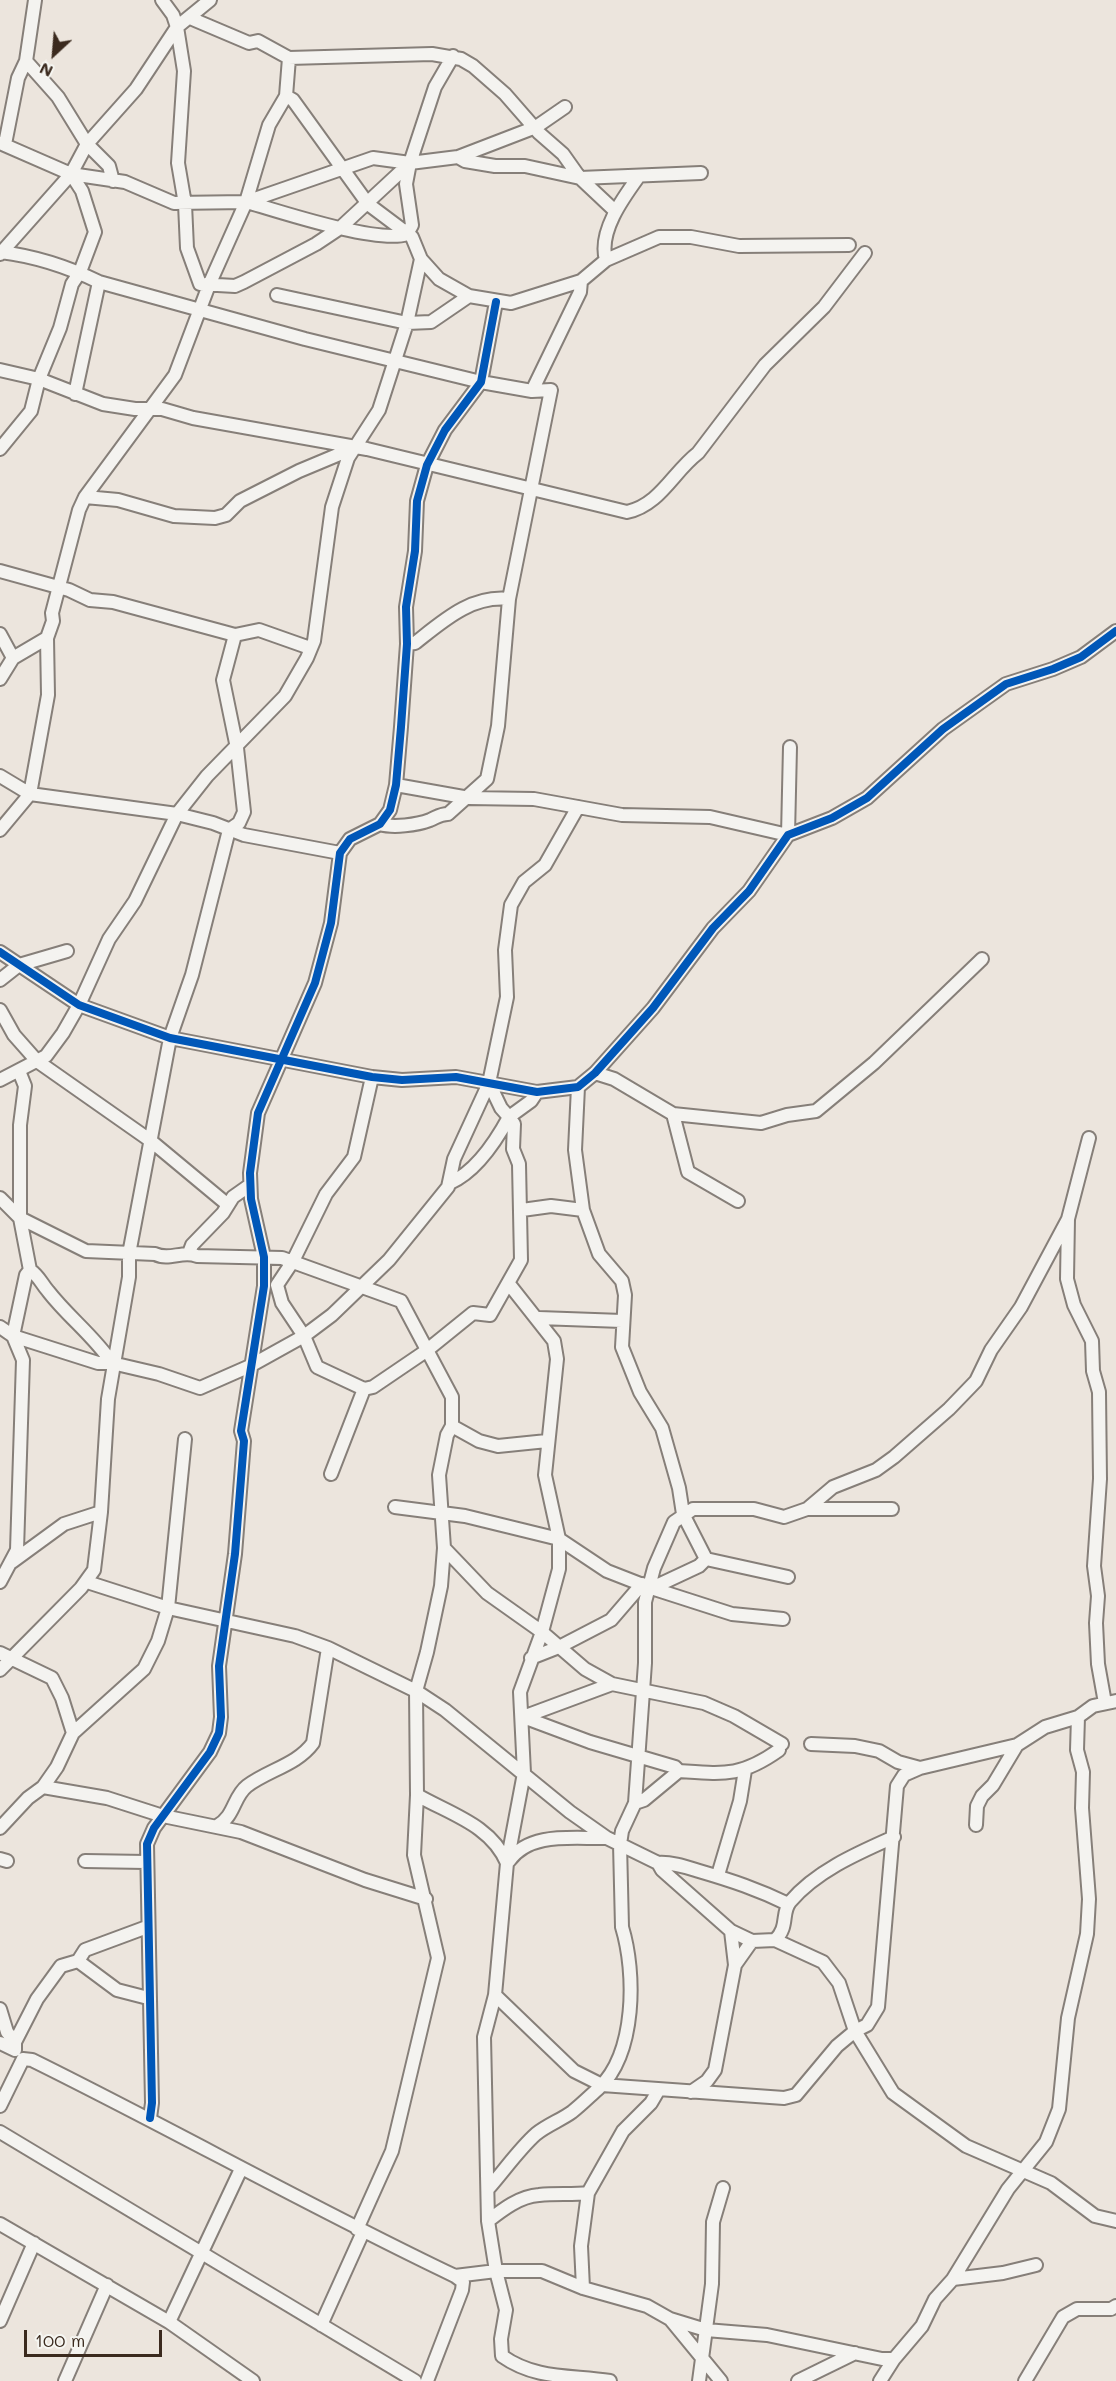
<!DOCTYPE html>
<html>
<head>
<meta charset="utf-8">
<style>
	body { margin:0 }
	#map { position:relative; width:1116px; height:2381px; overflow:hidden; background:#ece5dd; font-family:Mali,sans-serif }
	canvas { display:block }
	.north { position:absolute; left:24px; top:24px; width:60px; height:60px; -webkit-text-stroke:4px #f6f6f2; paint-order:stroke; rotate:206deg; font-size:16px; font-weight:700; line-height:24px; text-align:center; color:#3b2a1e }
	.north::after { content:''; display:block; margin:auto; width:21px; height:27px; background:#3b2a1e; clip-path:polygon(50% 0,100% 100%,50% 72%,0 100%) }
	.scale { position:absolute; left:24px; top:2330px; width:138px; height:27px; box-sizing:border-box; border:3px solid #3b2a1e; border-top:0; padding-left:8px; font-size:18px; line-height:21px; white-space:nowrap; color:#3b2a1e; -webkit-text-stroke:4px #f6f6f2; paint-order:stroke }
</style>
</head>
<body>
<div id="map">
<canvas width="1116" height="2381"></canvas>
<div class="north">N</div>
<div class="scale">100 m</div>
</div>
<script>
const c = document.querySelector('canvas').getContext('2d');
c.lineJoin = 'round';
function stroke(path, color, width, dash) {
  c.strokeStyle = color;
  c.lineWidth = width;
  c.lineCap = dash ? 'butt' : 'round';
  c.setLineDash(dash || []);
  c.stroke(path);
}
const minor = new Path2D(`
	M 162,0 L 173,15 L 177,27 L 184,71 L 178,163 L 185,204 L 187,248 L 200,284 L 235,286 L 244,282 L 316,244 L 340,228 L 410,163 L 435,87 L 453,56
	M 190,18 L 249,43 L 258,41 L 289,58 L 432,54 L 461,59 L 473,66 L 505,94 L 539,133 L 563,154 L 580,178 L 614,210
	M 26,61 L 58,97 L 87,144 L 109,166 L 113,181
	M 0,143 L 71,174 L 125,182 L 174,203 L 246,202 L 373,158 L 410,163 L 458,157 L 536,127 L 565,107
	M 5,144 L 18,78 L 26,61 L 35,0
	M 458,157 L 465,161 L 495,166 L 525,166 L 580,178 L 701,173
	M 247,202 C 281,212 378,244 407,234 L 412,225 L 406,184 L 410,163
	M 0,252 C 34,256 68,267 99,282 L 305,339 L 481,382 L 532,391 L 551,390 L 509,599 L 498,726 L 487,779 L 448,814 C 440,814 437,817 430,820 C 417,825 393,828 380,824
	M 0,254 L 71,174 L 87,144 L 136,89 L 177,27 L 210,0
	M 421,259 L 439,279 L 469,296 L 511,303 L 581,281 L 606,260 L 659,237 L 691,237 L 739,246 L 849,245
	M 606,260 C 598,232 623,198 639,176
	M 277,295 L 407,323 L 431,322 L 469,296
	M 0,370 L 39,379 L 103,404 L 135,409 L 162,409 L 193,418 L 367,449 L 627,512 C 660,505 673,472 698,453 L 765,365 L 824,307 L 865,253
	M 532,391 L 580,292 L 581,281
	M 75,394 L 99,282
	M 0,449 L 31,411 L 39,379 L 60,328 L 72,284 L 80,272 L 95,232 L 82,191 L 71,174
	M 85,497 L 118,500 L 174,516 L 215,518 L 226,515 L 240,501 L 299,471 L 354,448
	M 0,571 L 69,590 L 90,600 L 113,602 L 235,635 L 259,630 L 310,648
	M 0,634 L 13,658
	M 407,644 L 415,643 C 443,621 471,595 509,599
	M 0,679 L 13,658 L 47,638
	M 0,776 L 30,794 L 177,814 L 213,823 L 244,835 L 340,853
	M 396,785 L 469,798 L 534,799 L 622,815 L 710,817 L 788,835 L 790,747
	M 0,830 L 30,794 L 48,695 L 47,638 L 53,621 L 52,613 L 79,510 L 85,497 L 175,375 L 209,285 L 246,202 L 269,125 L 286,96 L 289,58
	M 0,952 L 79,1005 L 170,1038 L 372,1077 L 402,1080 L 456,1077 L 537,1092 L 578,1087 L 595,1073 L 653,1008 L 713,928 L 749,891 L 788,835 L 832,818 L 867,798 L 943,729 L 1006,684 L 1053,669 L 1081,657 L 1116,631
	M 0,980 L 19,965 L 67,951
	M 0,1010 L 14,1035 L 37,1061 L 151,1141 L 228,1205
	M 19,1071 L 25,1086 L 20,1125 L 20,1218 L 30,1270 C 39,1276 41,1283 48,1291 C 68,1317 94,1336 112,1363
	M 595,1073 L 614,1079 L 673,1114 L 761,1123 L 787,1115 L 816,1111 L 874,1063 L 982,959
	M 372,1077 L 354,1157 L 326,1194 L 293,1261 L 277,1285 L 282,1303 L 304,1336 L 317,1367 L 364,1389 L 373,1387 L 426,1351 L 473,1313 L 490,1315 L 521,1260 L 519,1164 L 513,1149 L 514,1124 L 509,1117 L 531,1101 L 537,1092
	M 0,1080 L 46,1056 L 63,1033 L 79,1005 L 109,939 L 135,901 L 177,814 L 207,776 L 285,696 L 307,658 L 314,641 L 332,507 L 348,458 L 379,410 L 407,323 L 421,259 L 412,237 L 368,204 L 293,100 L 286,96
	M 578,1087 L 575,1150 L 583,1210 L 599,1254 L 622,1281 L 625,1295 L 622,1347 L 640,1392 L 662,1428 L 679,1488 L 683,1514 L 706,1559 L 788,1577
	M 673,1114 L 688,1172 L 738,1201
	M 1089,1138 L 1068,1219 L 1067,1279 L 1074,1305 L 1092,1341 L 1093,1371 L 1099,1392 L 1100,1479 L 1094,1566 L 1098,1596 L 1096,1623 L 1098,1664 L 1105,1703
	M 450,1183 C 475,1172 496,1141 509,1117 L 501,1108 L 489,1083
	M 0,1198 L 20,1218 L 86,1251 L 155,1254 C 169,1261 183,1250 197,1256 L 282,1258 L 401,1301 L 452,1397 L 452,1426 L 447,1435 L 439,1475 L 444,1548 L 487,1593 L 542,1632 L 585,1669 L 612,1684 L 704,1703 L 734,1716 L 782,1744
	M 522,1210 L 551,1206 L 583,1210
	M 189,1253 L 192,1245 L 223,1213 L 233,1197 L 250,1185
	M 509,1284 L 554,1341 L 557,1359 L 545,1475 L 559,1539 L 559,1569 L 542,1632 L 520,1692 L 524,1773 L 507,1863 L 495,1995 L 484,2037 L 488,2221 L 496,2271 L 506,2310 L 501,2339 L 502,2356 C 536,2380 571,2375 610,2381
	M 539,1318 L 622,1321
	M 0,1327 L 13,1336 L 98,1363 L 112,1363 L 159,1374 L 200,1388 L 250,1366 L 304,1336 L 332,1315 L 389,1260 L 448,1187 L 454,1159 L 489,1083 L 507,997 L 505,950 L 511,905 L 524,882 L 545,865 L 578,807
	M 452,1426 L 479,1441 L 498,1446 L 547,1441
	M 331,1474 L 364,1389
	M 395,1507 L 465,1516 L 559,1539 L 607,1571 L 648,1587 L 732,1614 L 783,1619
	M 807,1509 L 892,1509
	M 12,1562 L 64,1524 L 101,1512
	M 0,1582 L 17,1550 L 23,1360 L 13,1336 L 26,1275 L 30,1270
	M 87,1582 L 168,1608 L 295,1636 L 328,1648 L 416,1691 L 445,1710 L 570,1812 L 607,1838 L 658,1863 C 672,1862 686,1867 699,1871 C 733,1881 757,1889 788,1904
	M 652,1588 L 699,1566 L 706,1559
	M 0,1653 L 52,1678 L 62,1698 L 73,1733
	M 531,1658 L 559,1647 L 611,1620 L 642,1584
	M 0,1670 L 81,1588 L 94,1570 L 101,1512 L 108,1399 L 129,1277 L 129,1254 L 170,1038 L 192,975 L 229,830 L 239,823 L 244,812 L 237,748 L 223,680 L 235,635
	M 523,1717 L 590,1742 L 675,1767 L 679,1771 C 724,1774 741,1777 779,1750
	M 523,1717 L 612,1684
	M 811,1744 L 855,1746 L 879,1751 L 898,1762 L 920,1768 L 1017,1745 L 1045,1727 L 1078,1717 L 1093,1706 L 1116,1701
	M 43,1787 L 107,1798 L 163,1816 L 241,1832 L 365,1880 L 426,1899
	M 417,1795 C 450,1814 491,1825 507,1863
	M 635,1803 L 644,1800 L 679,1771
	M 976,1825 L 977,1806 L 982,1796 L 993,1785 L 1017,1745
	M 217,1826 C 235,1816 233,1797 247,1786 C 268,1770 297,1765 313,1743 L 328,1648
	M 0,1828 L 28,1798 L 43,1787 L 57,1767 L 73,1733 L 144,1669 L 158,1641 L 168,1608 L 185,1439
	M 0,1859 L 7,1861
	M 85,1861 L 146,1862
	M 509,1861 C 530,1831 574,1839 607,1838
	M 658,1863 L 662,1870 L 731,1931 L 752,1941 L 775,1940 L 823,1962 L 839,1983 L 855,2031 L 893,2093 L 966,2146 L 1051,2183 L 1095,2216 L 1116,2221
	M 718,1875 L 740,1801 L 745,1770
	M 775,1940 C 789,1927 781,1913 790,1902 C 816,1871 858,1853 894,1837
	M 78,1961 L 117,1990 L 148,1998
	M 735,1965 L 752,1941
	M 495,1995 L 574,2071 L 602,2085 L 784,2098 L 796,2095 L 837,2046 L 855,2031 L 867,2025 L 878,2007 L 897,1786 L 904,1775 L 920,1768
	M 0,2009 L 7,2032 L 15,2042
	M 0,2043 L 15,2050 L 15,2042 L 37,1999 L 61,1966 L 78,1961 L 85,1950 L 147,1927
	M 691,2092 L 707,2081 L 715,2070 L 735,1965 L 731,1931
	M 0,2106 L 23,2059 L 32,2060 C 174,2130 312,2208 455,2276 L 463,2282 L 462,2290 L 427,2381
	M 150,2118 L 152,2103 L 147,1844 L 154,1828 L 210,1752 L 219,1733 L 221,1717 L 219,1666 L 235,1554 L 244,1441 L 241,1431 L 264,1286 L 264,1257 L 251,1199 L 250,1173 L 258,1113 L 315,983 L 331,923 L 340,853 L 350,839 L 380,824 L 390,810 L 396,785 L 401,727 L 407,644 L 406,607 L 415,551 L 417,501 L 427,465 L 445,430 L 481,382 L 496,302
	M 0,2132 L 415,2381
	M 488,2189 C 504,2171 519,2149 536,2134 C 547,2125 561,2120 572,2112 C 581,2105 590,2096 599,2088 C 636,2053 636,1973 622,1927 L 620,1844 L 622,1831 L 635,1803 L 645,1663 L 645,1602 L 654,1568 L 674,1522 L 693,1509 L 754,1509 L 784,1517 L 807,1509 L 833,1487 L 876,1470 L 894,1457 L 949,1409 L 976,1381 L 991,1350 L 1021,1307 L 1068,1219
	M 488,2221 C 502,2210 520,2196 539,2195 C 556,2193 572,2195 588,2193 L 623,2131 L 651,2103 L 658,2091
	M 0,2224 L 169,2322 L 253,2381
	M 357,2229 L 392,2151 L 438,1958 L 414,1855 L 417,1795 L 416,1691 L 427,1652 L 441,1586 L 444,1548
	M 455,2276 L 496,2271 L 542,2271 L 583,2288 L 647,2306 L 670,2319 L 721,2381
	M 953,2279 L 1003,2273 L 1036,2265
	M 583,2288 L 581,2246 L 588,2193
	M 670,2319 L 706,2330 L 767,2335 L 882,2359 L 894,2359
	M 0,2321 L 34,2243
	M 169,2322 L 241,2169
	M 321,2325 L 363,2232
	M 65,2381 L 107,2285
	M 699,2381 L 712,2284 L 713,2222 L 723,2188
	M 798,2381 L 855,2353
	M 880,2381 L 894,2359 L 922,2326 L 935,2299 L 953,2279 L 1008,2189 L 1046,2142 L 1059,2109 L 1068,2018 L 1087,1934 L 1089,1899 L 1082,1808 L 1083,1772 L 1077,1750 L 1078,1717
	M 1025,2381 L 1063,2317 L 1077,2309 L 1111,2309 L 1116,2306`);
const cycleway = new Path2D(`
	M 0,952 L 79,1005 L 170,1038 L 372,1077 L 402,1080 L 456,1077 L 537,1092 L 578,1087 L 595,1073 L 653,1008 L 713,928 L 749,891 L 788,835 L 832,818 L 867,798 L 943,729 L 1006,684 L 1053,669 L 1081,657 L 1116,631
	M 150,2118 L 152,2103 L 147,1844 L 154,1828 L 210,1752 L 219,1733 L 221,1717 L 219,1666 L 235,1554 L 244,1441 L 241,1431 L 264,1286 L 264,1257 L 251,1199 L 250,1173 L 258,1113 L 315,983 L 331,923 L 340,853 L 350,839 L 380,824 L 390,810 L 396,785 L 401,727 L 407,644 L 406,607 L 415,551 L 417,501 L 427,465 L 445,430 L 481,382 L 496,302`);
stroke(minor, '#867f79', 16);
stroke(minor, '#f4f3f0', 12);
stroke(cycleway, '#0057b8', 8);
</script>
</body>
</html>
